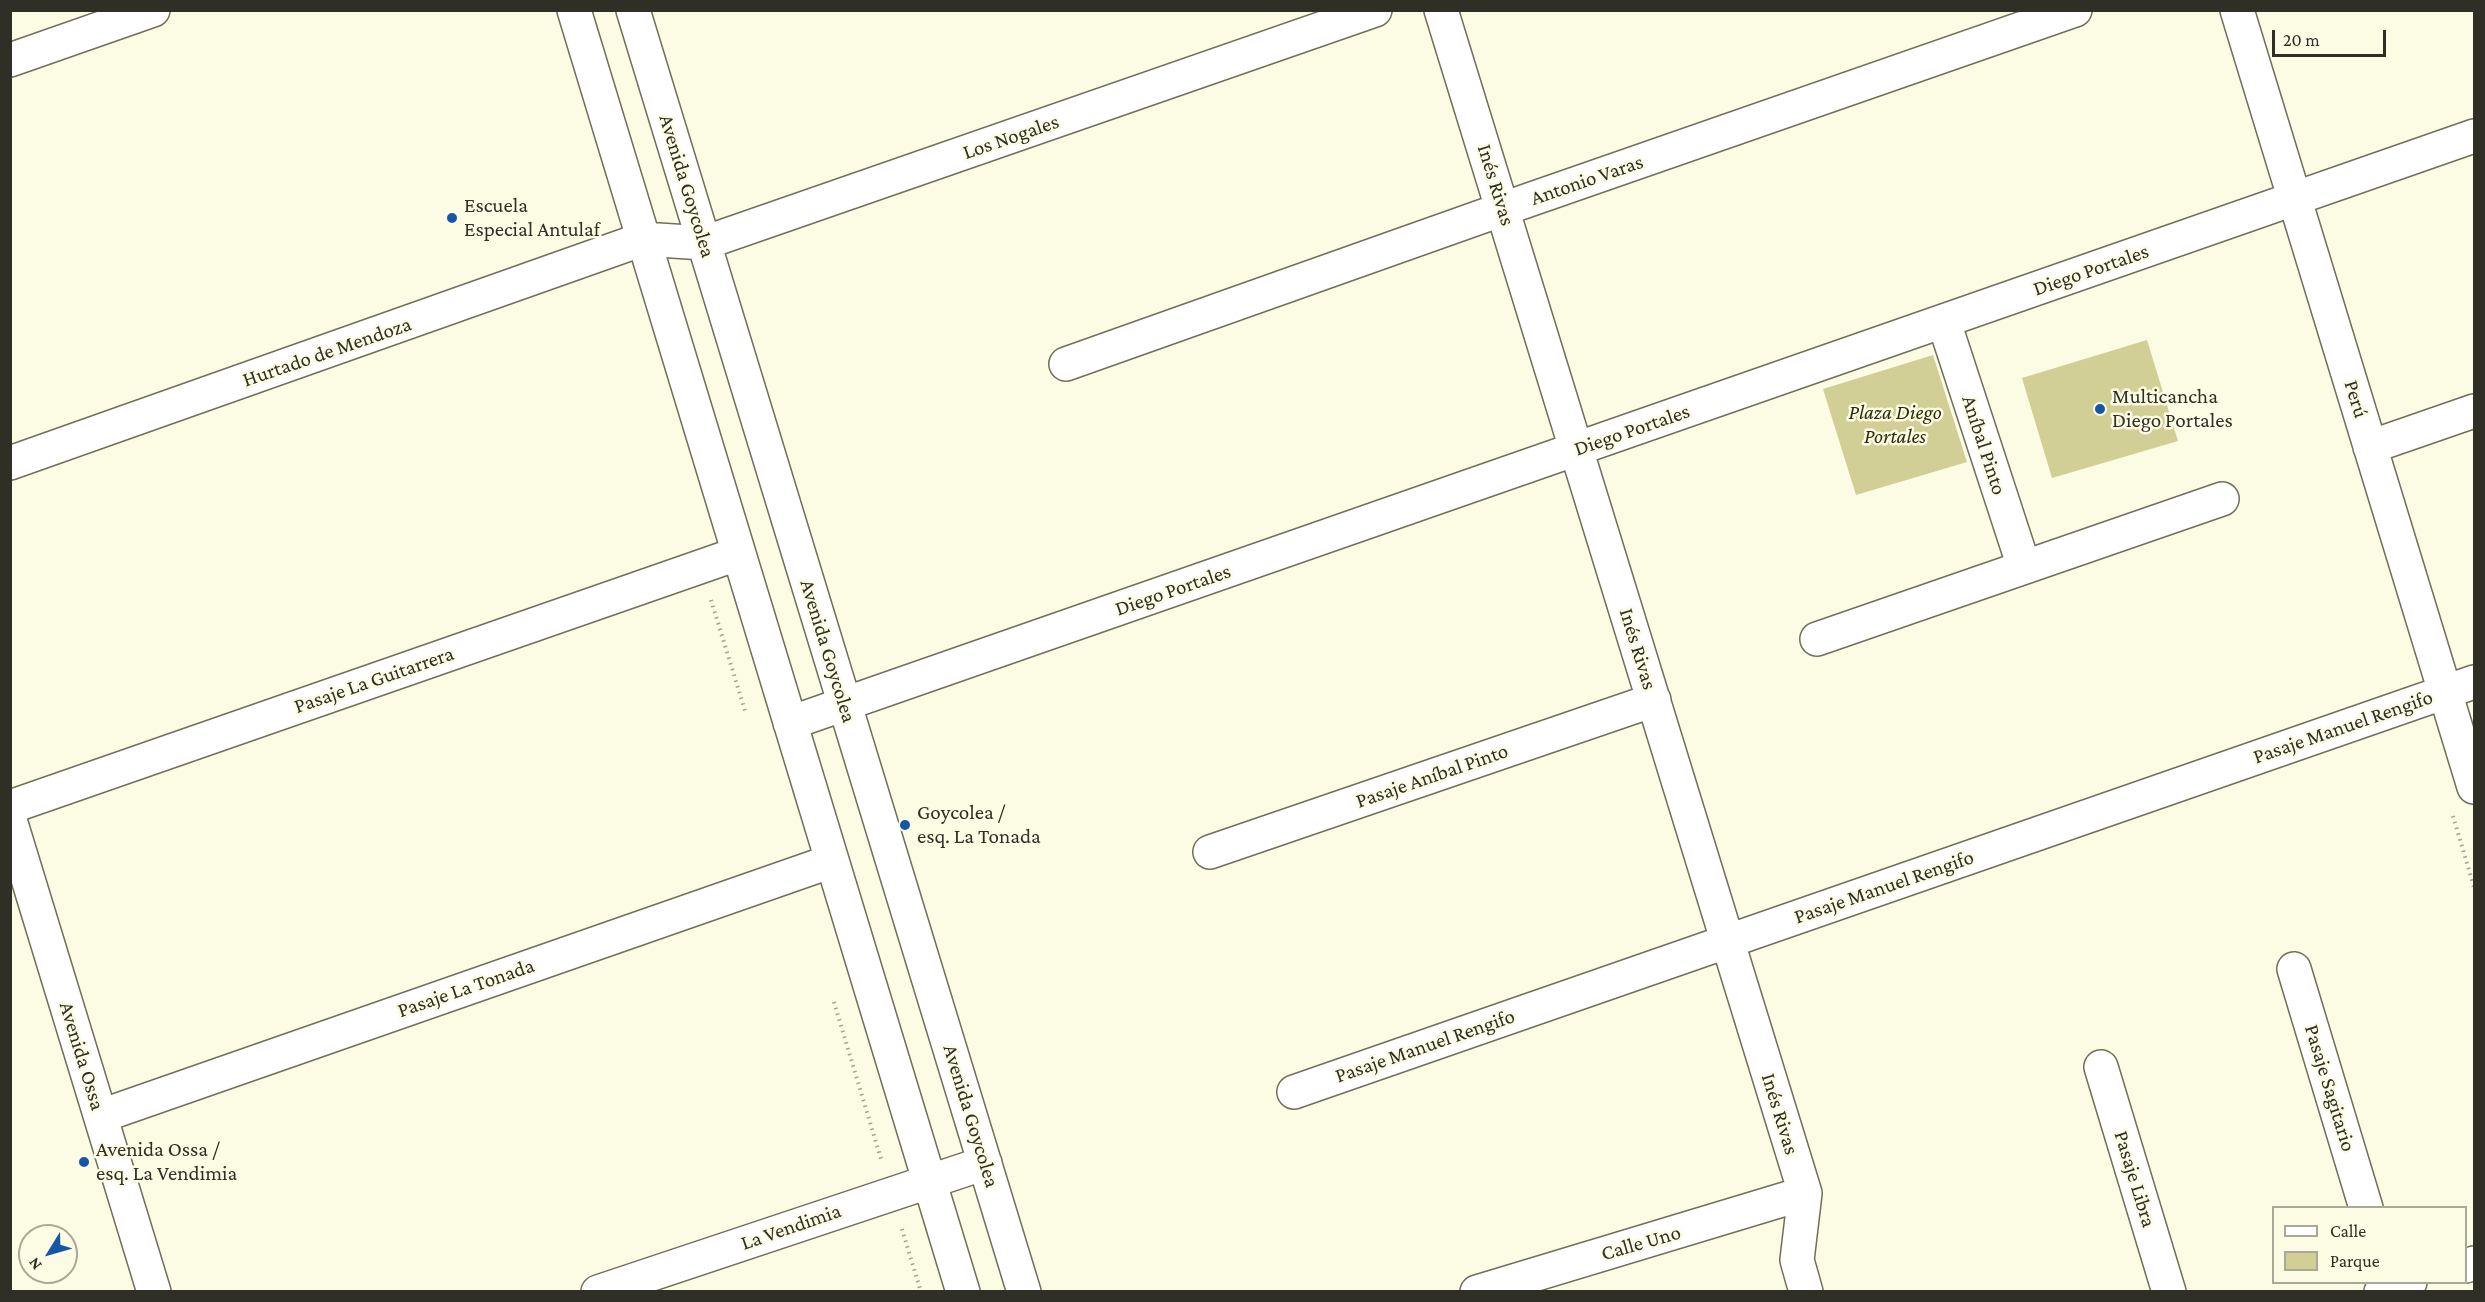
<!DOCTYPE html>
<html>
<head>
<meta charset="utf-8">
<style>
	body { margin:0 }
	#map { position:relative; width:2485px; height:1302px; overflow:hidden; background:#fcfbe4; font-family:"Crimson Pro",serif }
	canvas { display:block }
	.frame { position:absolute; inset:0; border:12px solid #2f2f26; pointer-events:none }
	.legend { position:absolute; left:2272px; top:1206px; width:195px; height:78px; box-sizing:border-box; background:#fcfbe4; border:2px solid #aaa998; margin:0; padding:8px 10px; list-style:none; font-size:18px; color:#2f2f26 }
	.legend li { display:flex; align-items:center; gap:12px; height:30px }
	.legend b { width:30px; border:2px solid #aaa998 }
	.north { position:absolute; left:18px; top:1224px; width:60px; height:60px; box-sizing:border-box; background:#fcfbe4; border:2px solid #aaa998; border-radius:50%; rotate:233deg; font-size:16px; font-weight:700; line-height:24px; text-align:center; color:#2f2f26 }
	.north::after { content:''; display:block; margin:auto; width:21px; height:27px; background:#1557a7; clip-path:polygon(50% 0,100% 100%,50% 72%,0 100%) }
	.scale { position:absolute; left:2272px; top:30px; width:114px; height:27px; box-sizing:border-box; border:3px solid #2f2f26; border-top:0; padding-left:8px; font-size:18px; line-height:21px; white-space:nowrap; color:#2f2f26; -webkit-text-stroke:4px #fcfbe4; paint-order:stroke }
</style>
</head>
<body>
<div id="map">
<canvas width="2485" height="1302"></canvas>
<div class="frame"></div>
<ul class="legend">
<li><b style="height:8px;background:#fff"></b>Calle</li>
<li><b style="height:16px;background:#d1cf96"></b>Parque</li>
</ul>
<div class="north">N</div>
<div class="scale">20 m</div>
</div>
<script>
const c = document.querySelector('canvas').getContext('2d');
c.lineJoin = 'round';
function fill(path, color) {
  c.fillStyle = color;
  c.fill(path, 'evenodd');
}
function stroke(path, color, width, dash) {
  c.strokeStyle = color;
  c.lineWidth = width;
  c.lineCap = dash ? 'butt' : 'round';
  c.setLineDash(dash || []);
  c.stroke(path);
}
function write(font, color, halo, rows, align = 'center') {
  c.font = font + ' "Crimson Pro",serif';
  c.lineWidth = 5;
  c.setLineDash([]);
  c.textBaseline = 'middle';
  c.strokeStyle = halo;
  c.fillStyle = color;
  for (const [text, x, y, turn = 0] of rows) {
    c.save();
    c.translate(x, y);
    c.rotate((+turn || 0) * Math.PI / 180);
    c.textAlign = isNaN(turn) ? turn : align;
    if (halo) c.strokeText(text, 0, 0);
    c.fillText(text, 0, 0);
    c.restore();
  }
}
const green = new Path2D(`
	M 2147,340 L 2178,441 L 2052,478 L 2022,378 Z
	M 1933,355 L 1967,462 L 1856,495 L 1823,389 Z`);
const path = new Path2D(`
	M 711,600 L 746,714
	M 2453,816 L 2474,887
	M 834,1002 L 881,1159
	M 902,1229 L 921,1292`);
const minor = new Path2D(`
	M 574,10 L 963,1292
	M 633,10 L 1024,1292
	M 1441,10 L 1805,1193 L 1797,1260 L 1806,1292
	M 2237,10 L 2474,787
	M 10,60 L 153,10
	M 1944,322 L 2024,567
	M 1066,364 L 1503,209 L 2075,10
	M 2370,447 L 2474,411
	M 10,463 L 643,239 L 704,243 L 1375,10
	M 1817,639 L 2222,499
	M 790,723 L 2474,136
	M 10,807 L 737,554
	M 10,820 L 154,1292
	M 1210,852 L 1654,700
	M 2294,969 L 2366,1208
	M 2101,1067 L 2169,1292
	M 1294,1092 L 2474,682
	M 101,1116 L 832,861
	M 2466,1266 L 2474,1263
	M 598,1292 L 985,1163
	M 1477,1292 L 1805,1193
	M 2381,1292 L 2410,1282`);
const markers = [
	[452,218,6,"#1557a7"],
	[2100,409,6,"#1557a7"],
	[905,825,6,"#1557a7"],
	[84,1162,6,"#1557a7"]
];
const streetNames = [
	["Los Nogales",1011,137,-19],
	["Antonio Varas",1587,180,-19],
	["Inés Rivas",1496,185,73],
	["Avenida Goycolea",687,186,73],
	["Diego Portales",2091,270,-19],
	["Hurtado de Mendoza",327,352,-19],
	["Perú",2356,399,73],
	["Diego Portales",1632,430,-19],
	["Aníbal Pinto",1984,445,72],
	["Diego Portales",1173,590,-19],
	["Inés Rivas",1638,649,73],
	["Avenida Goycolea",828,651,73],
	["Pasaje La Guitarrera",374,680,-19],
	["Pasaje Manuel Rengifo",2343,727,-19],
	["Pasaje Aníbal Pinto",1432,776,-19],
	["Pasaje Manuel Rengifo",1884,887,-19],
	["Pasaje La Tonada",466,988,-19],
	["Pasaje Manuel Rengifo",1425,1046,-19],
	["Avenida Ossa",82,1056,73],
	["Pasaje Sagitario",2330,1088,73],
	["Inés Rivas",1780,1114,73],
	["Avenida Goycolea",971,1116,73],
	["Pasaje Libra",2135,1179,73],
	["La Vendimia",791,1227,-19],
	["Calle Uno",1641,1243,-16]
];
const poiNames = [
	["Escuela",464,206],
	["Especial Antulaf",464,230],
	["Multicancha",2112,397],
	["Diego Portales",2112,421],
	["Goycolea /",917,813],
	["esq. La Tonada",917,837],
	["Avenida Ossa /",96,1150],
	["esq. La Vendimia",96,1174]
];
const parkNames = [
	["Plaza Diego",1895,413],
	["Portales",1895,437]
];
fill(green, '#d1cf96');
stroke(minor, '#6f6f5a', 36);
stroke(path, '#a4a392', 4, [1.5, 4.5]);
stroke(minor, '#fff', 33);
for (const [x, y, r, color] of markers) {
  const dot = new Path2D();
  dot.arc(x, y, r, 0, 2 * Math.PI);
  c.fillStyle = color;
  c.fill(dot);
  stroke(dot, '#fcfbe4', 2);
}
write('21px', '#2f2f26', '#fcfbe4', streetNames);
write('21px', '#2f2f26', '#fcfbe4', poiNames, 'left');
write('italic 21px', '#2e2c08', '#fcfbe4', parkNames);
</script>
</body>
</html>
